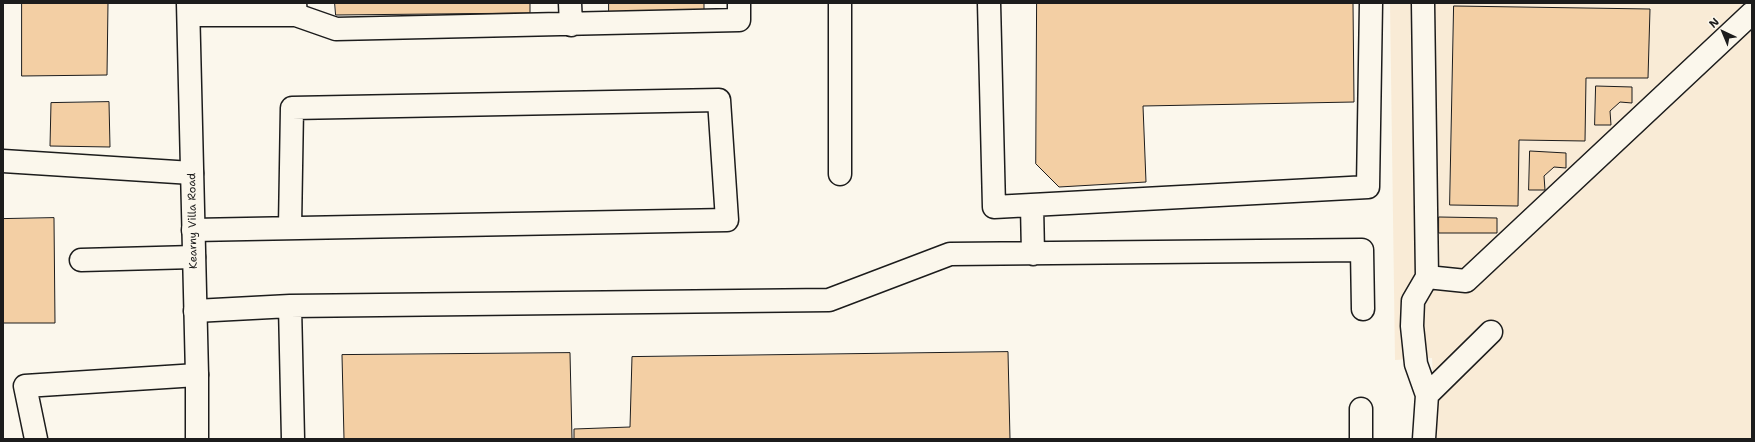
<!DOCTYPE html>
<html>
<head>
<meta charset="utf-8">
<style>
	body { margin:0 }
	#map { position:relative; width:1755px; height:442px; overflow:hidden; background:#fbf7ec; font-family:"Shantell Sans",sans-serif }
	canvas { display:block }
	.frame { position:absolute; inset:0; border:4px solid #1c1c1c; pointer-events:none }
	.north { position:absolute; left:1703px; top:12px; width:40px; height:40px; -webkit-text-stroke:3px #fbf7ec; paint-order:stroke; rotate:316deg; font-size:11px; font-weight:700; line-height:16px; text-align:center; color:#1c1c1c }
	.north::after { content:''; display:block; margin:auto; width:14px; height:18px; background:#1c1c1c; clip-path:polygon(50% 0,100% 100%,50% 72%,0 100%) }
</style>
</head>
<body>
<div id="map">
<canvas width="1755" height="442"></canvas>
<div class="frame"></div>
<div class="north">N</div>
</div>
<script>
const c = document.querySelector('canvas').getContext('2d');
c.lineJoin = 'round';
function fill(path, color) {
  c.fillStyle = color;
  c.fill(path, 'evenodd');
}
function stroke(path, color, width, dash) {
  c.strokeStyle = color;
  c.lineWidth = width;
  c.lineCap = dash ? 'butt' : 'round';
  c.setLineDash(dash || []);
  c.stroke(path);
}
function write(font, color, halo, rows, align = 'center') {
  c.font = font + ' "Shantell Sans",sans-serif';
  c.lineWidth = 4;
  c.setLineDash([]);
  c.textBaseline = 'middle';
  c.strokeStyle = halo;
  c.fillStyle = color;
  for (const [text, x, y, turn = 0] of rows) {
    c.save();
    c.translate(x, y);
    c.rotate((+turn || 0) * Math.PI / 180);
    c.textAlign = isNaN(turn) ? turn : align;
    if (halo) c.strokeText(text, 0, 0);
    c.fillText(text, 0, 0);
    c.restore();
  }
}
const built = new Path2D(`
	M 1390,3 L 1752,3 L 1752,439 L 1436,439 L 1432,358 L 1395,360 Z`);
const building = new Path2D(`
	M 22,3 L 108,3 L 107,75 L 22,76 Z
	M 335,3 L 530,3 L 530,13 L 336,15 Z
	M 609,3 L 704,3 L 704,14 L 609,15 Z
	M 1037,3 L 1353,3 L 1354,102 L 1143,106 L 1146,182 L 1059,187 L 1036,164 Z
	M 1454,6 L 1650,9 L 1648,78 L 1586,78 L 1585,141 L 1519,140 L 1518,206 L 1450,205 Z
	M 1596,86 L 1632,87 L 1632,103 L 1620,102 L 1610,111 L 1611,125 L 1595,125 Z
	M 109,102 L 110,147 L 50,146 L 51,103 Z
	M 1530,151 L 1566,153 L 1566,168 L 1554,167 L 1544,176 L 1545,190 L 1529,190 Z
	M 1439,217 L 1497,218 L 1497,233 L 1439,233 Z
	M 54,218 L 55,323 L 3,323 L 3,219 Z
	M 1008,352 L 1010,439 L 574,439 L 574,429 L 630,427 L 632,357 Z
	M 570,353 L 572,439 L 344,439 L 342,355 Z`);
const minor = new Path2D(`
	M 570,3 L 571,25
	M 989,3 L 994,207 L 1368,187 L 1371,3
	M 1423,3 L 1427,277 L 1466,281 L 1752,13
	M 189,15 L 296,15 L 295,3
	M 296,15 L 336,29 L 739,20 L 739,3
	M 3,161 L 192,173
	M 840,174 L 840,3
	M 1032,205 L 1033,254
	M 193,230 L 727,220 L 719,100 L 292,108 L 290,227
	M 81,260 L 194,257
	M 290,306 L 293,439
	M 195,311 L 290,306 L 829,300 L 950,254 L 1362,250 L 1363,309
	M 1427,395 L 1491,332
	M 1361,409 L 1361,439
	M 36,439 L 25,386 L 197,375
	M 1424,439 L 1427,395 L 1416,364 L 1412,326 L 1413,301 L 1427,277`);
const major = new Path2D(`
	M 188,3 L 197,375 L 197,439`);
const streetNames = [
	["Kearny Villa Road",193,221,-91]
];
fill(built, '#f9ebd6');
fill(building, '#f3cfa4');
stroke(building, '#1c1c1c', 1);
stroke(minor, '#1c1c1c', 25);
stroke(major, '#1c1c1c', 25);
stroke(minor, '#fbf7ec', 22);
stroke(major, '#fbf7ec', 22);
write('11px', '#1c1c1c', '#fbf7ec', streetNames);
</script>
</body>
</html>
